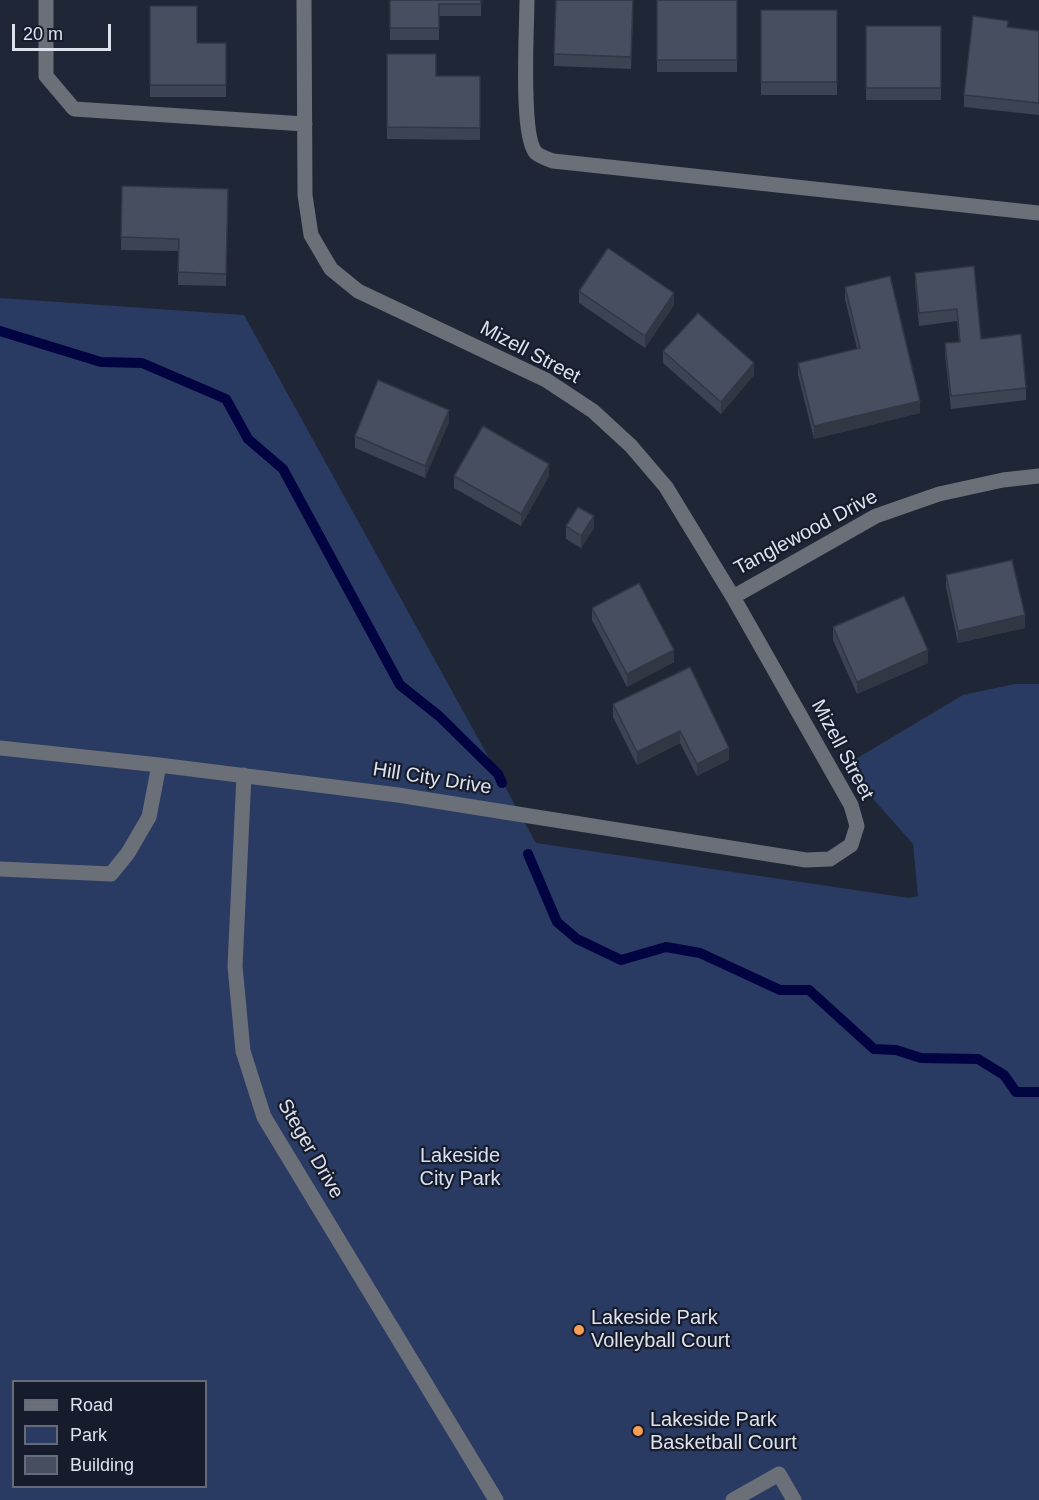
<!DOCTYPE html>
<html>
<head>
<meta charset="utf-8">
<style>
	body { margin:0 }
	#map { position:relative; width:1039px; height:1500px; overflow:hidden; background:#1f2636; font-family:Helvetica,sans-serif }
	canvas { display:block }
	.legend { position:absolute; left:12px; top:1380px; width:195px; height:108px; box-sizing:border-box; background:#161c2c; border:2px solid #666b79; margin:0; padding:8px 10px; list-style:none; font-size:18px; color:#dde2ed }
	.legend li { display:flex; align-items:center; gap:12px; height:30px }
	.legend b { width:30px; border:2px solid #666b79 }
	.scale { position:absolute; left:12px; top:24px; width:99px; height:27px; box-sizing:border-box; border:3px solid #dde2ed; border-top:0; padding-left:8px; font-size:18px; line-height:21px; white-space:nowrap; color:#dde2ed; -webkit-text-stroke:4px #161c2c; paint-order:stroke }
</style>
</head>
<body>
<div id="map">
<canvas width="1039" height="1500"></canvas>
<ul class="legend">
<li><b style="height:8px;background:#6b6f78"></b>Road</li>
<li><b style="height:16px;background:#2a3b63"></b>Park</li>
<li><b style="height:16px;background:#464e60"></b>Building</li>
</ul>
<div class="scale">20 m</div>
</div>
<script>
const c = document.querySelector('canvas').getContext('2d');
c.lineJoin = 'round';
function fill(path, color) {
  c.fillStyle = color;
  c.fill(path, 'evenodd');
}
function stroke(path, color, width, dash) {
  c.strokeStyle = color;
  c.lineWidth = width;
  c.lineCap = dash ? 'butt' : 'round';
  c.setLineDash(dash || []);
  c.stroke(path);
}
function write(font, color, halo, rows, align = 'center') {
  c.font = font + ' Helvetica,sans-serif';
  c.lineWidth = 4.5;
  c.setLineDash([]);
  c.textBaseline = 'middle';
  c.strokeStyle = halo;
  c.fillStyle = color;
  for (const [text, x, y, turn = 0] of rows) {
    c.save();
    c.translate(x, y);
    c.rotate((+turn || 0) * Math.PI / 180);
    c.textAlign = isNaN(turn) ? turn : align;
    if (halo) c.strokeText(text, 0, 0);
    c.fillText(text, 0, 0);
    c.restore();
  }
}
const green = new Path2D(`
	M 0,298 L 244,315 L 536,843 L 909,898 L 918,896 L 913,844 L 868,793 L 849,763 L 963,695 L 1015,684 L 1039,684 L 1039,1500 L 0,1500 ZM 14,1382 L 206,1382 L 206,1486 L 14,1486 Z`);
const stream = new Path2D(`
	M 0,331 L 101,362 L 142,363 L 226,399 L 248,439 L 283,469 L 400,685 L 439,716 L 498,774 L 502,783
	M 528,854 L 557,922 L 577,939 L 621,960 L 666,947 L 700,953 L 780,990 L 809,990 L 874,1049 L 896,1050 L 921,1058 L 978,1059 L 1004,1075 L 1016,1092 L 1039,1092`);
const minor = new Path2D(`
	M 46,0 L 46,76 L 74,109 L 305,124
	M 527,0 C 527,27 520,136 536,153 C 541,157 548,159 553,161 L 1039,213
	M 733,597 L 876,516 L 939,494 L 1003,480 L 1039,476
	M 0,748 L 159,765 L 398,795 L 806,860 L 830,859 L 851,845 L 857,826 L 851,805 L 733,597 L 666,487 L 631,446 L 593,411 L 546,380 L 358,291 L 331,269 L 311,235 L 305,195 L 304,0
	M 244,775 L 235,966 L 243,1051 L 264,1117 L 496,1500
	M 0,869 L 111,874 L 128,853 L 149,817 L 159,765
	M 733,1500 L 779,1474 L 794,1500`);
const wall = new Path2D(`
	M 390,0 L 481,0 L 481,16 L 439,16 L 439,40 L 390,40 Z
	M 657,0 L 737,0 L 737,72 L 657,72 Z
	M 150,6 L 197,43 L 226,43 L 226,97 L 150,97 Z
	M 761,10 L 837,10 L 837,95 L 761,95 Z
	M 633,12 L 631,69 L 554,66 L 554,54 Z
	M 866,26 L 941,26 L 941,100 L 866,100 Z
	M 1008,27 L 1039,31 L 1039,115 L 964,107 L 964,95 Z
	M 387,54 L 436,76 L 480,76 L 480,140 L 387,139 Z
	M 122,186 L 228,189 L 226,286 L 178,285 L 178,251 L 121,250 Z
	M 974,266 L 981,339 L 1026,388 L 1026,400 L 951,409 L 945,355 L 945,343 L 959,342 L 957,321 L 919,326 L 915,285 L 915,273 Z
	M 845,287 L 920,413 L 814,439 L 798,375 L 798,363 L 857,349 L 845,299 Z
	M 579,291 L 674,305 L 645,348 L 579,303 Z
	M 663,351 L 754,375 L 721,414 L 663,363 Z
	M 449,422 L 425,478 L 355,448 L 355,436 Z
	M 454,476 L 549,476 L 521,526 L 454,488 Z
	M 566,526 L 594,528 L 581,548 L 566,539 Z
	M 946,575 L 1025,628 L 958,643 L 946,587 Z
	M 592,608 L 674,662 L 627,687 L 592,620 Z
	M 833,627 L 928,663 L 857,694 L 833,640 Z
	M 690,667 L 729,760 L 697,776 L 680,743 L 637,765 L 613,717 L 613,704 Z`);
const shadedWall = new Path2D(`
	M 674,293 L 674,305 L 645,348 L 645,336 Z
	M 754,363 L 754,375 L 721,414 L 721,402 Z
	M 920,401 L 920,413 L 814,439 L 814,426 Z
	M 449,410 L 449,422 L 425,478 L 425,466 Z
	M 549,464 L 549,476 L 521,526 L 521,514 Z
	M 594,516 L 594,528 L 581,548 L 581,536 Z
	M 1025,615 L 1025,628 L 958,643 L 958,631 Z
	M 674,650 L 674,662 L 627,687 L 627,674 Z
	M 928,650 L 928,663 L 857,694 L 857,682 Z
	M 680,731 L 680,743 L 637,765 L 637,752 Z
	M 729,748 L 729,760 L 697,776 L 697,764 Z`);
const building = new Path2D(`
	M 390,0 L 481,0 L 481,4 L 439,4 L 439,28 L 390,28 Z
	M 556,0 L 633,0 L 631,57 L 554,54 Z
	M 657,0 L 737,0 L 737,60 L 657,60 Z
	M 150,6 L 197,6 L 197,43 L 226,43 L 226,85 L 150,85 Z
	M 761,10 L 837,10 L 837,82 L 761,82 Z
	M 973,16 L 1008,21 L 1007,27 L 1039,31 L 1039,103 L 964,95 Z
	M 866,26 L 941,26 L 941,88 L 866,88 Z
	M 387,54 L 436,54 L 436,76 L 480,76 L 480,128 L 387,127 Z
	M 122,186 L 228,189 L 226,274 L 178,272 L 179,239 L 121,237 Z
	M 608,248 L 674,293 L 645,336 L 579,291 Z
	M 974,266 L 981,339 L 1021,334 L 1026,388 L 951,396 L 945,343 L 960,342 L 957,309 L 919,313 L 915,273 Z
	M 890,276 L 920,401 L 814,426 L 798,363 L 860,348 L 845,287 Z
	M 698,313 L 754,363 L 721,402 L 663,351 Z
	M 378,380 L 449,410 L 425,466 L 355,436 Z
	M 483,426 L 549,464 L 521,514 L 454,476 Z
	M 578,507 L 594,516 L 581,536 L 566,526 Z
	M 1012,560 L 1025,615 L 958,631 L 946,575 Z
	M 639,583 L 674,650 L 627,674 L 592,608 Z
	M 904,596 L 928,650 L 857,682 L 833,627 Z
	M 690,667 L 729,748 L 697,764 L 680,731 L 637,752 L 613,704 Z`);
const markers = [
	[579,1330,6,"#fc9d54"],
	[638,1431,6,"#fc9d54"]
];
const streetNames = [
	["Mizell Street",530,353,28],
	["Tanglewood Drive",806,533,-28],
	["Mizell Street",842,750,62],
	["Hill City Drive",432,779,9],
	["Steger Drive",310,1149,60]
];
const parkNames = [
	["Lakeside",460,1156],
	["City Park",460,1179]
];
const poiNames = [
	["Lakeside Park",591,1318],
	["Volleyball Court",591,1341],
	["Lakeside Park",650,1420],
	["Basketball Court",650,1443]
];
fill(green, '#2a3b63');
stroke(stream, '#020441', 10);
stroke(minor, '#6b6f78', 15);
fill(wall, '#3c4353');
fill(shadedWall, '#313743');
fill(building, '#464e60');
stroke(building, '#313743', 1.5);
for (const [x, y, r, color] of markers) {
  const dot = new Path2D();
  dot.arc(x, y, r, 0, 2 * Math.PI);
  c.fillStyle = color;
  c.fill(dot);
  stroke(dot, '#161c2c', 2);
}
write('20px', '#dde2ed', '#161c2c', streetNames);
write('20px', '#d7e0f3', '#161c2c', parkNames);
write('20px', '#dde2ed', '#161c2c', poiNames, 'left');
</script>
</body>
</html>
